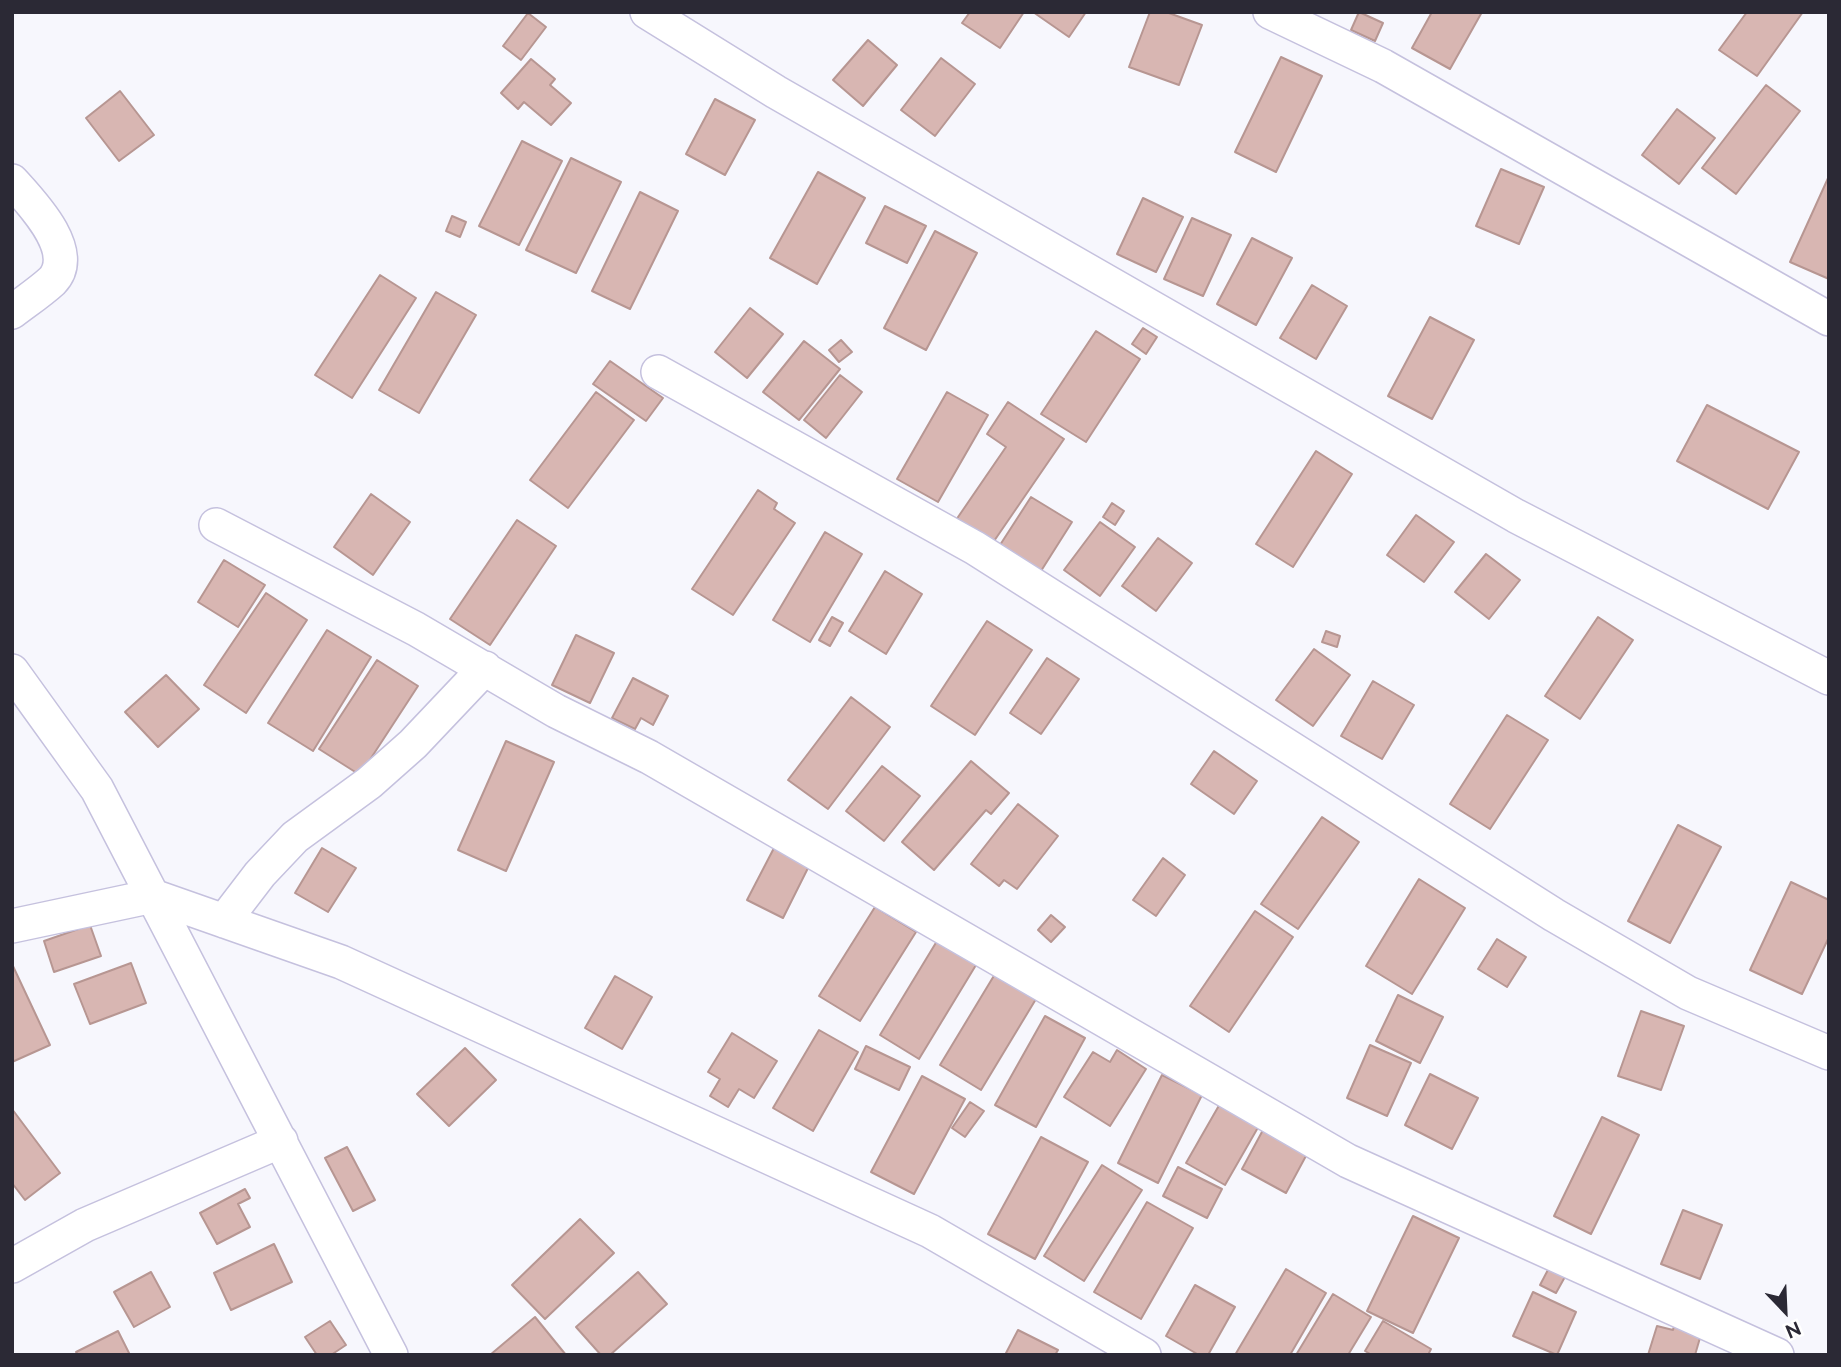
<!DOCTYPE html>
<html>
<head>
<meta charset="utf-8">
<style>
	body { margin:0 }
	#map { position:relative; width:1841px; height:1367px; overflow:hidden; background:#f7f7fd; font-family:Raleway,sans-serif }
	canvas { display:block }
	.frame { position:absolute; inset:0; border:14px solid #2b2935; pointer-events:none }
	.north { position:absolute; left:1750px; top:1276px; width:70px; height:70px; -webkit-text-stroke:5px #fff; paint-order:stroke; rotate:157deg; font-size:19px; font-weight:700; line-height:28px; text-align:center; color:#2b2935 }
	.north::after { content:''; display:block; margin:auto; width:24px; height:32px; background:#2b2935; clip-path:polygon(50% 0,100% 100%,50% 72%,0 100%) }
</style>
</head>
<body>
<div id="map">
<canvas width="1841" height="1367"></canvas>
<div class="frame"></div>
<div class="north">N</div>
</div>
<script>
const c = document.querySelector('canvas').getContext('2d');
c.lineJoin = 'round';
function fill(path, color) {
  c.fillStyle = color;
  c.fill(path, 'evenodd');
}
function stroke(path, color, width, dash) {
  c.strokeStyle = color;
  c.lineWidth = width;
  c.lineCap = dash ? 'butt' : 'round';
  c.setLineDash(dash || []);
  c.stroke(path);
}
const building = new Path2D(`
	M 970,12 L 1024,12 L 1000,48 L 962,23 Z
	M 1033,12 L 1086,12 L 1069,37 Z
	M 1150,12 L 1166,12 L 1202,25 L 1179,85 L 1129,67 Z
	M 1359,12 L 1383,23 L 1375,41 L 1351,30 Z
	M 1432,12 L 1482,12 L 1450,69 L 1412,48 Z
	M 1747,12 L 1803,12 L 1757,76 L 1719,50 Z
	M 528,13 L 546,27 L 521,60 L 503,46 Z
	M 868,40 L 897,65 L 863,106 L 833,80 Z
	M 1281,57 L 1322,76 L 1276,172 L 1235,152 Z
	M 941,58 L 975,84 L 935,136 L 901,110 Z
	M 531,59 L 555,79 L 550,85 L 571,103 L 551,125 L 524,102 L 518,109 L 501,93 Z
	M 1766,85 L 1800,111 L 1736,194 L 1702,168 Z
	M 120,91 L 154,135 L 119,161 L 86,118 Z
	M 715,99 L 755,120 L 725,175 L 686,154 Z
	M 1677,109 L 1715,138 L 1679,184 L 1642,155 Z
	M 522,141 L 562,161 L 519,245 L 479,226 Z
	M 571,158 L 621,182 L 576,273 L 526,250 Z
	M 1501,169 L 1544,187 L 1519,244 L 1476,226 Z
	M 818,172 L 865,198 L 817,284 L 770,258 Z
	M 1829,176 L 1829,279 L 1790,262 Z
	M 640,192 L 678,211 L 630,309 L 592,291 Z
	M 1143,198 L 1183,217 L 1156,272 L 1117,254 Z
	M 885,206 L 926,226 L 907,263 L 866,243 Z
	M 452,216 L 466,222 L 460,237 L 446,231 Z
	M 1192,218 L 1231,235 L 1203,296 L 1164,279 Z
	M 935,231 L 977,253 L 926,350 L 884,328 Z
	M 1252,238 L 1292,258 L 1256,325 L 1217,304 Z
	M 380,275 L 416,298 L 352,398 L 315,375 Z
	M 1312,285 L 1347,306 L 1316,359 L 1280,338 Z
	M 436,292 L 476,315 L 419,413 L 379,390 Z
	M 750,308 L 783,334 L 747,378 L 715,352 Z
	M 1430,317 L 1474,340 L 1432,419 L 1388,396 Z
	M 1143,328 L 1157,337 L 1146,354 L 1132,344 Z
	M 1096,331 L 1140,359 L 1086,442 L 1041,414 Z
	M 841,340 L 852,352 L 839,362 L 829,350 Z
	M 804,341 L 840,369 L 799,420 L 763,392 Z
	M 610,361 L 663,398 L 646,421 L 593,384 Z
	M 840,375 L 862,392 L 826,438 L 804,420 Z
	M 596,392 L 634,420 L 568,508 L 530,480 Z
	M 947,392 L 988,415 L 938,502 L 897,479 Z
	M 1008,402 L 1064,439 L 992,544 L 956,520 L 1006,447 L 987,434 Z
	M 1707,405 L 1799,452 L 1768,509 L 1677,461 Z
	M 1316,451 L 1352,474 L 1293,567 L 1256,544 Z
	M 758,490 L 777,503 L 774,509 L 795,523 L 733,615 L 692,589 Z
	M 371,494 L 410,522 L 373,575 L 334,547 Z
	M 1031,497 L 1072,522 L 1041,571 L 1000,545 Z
	M 1112,503 L 1124,511 L 1115,525 L 1103,517 Z
	M 1416,515 L 1454,542 L 1424,582 L 1387,555 Z
	M 517,520 L 556,546 L 490,645 L 450,619 Z
	M 1100,522 L 1135,547 L 1100,596 L 1064,570 Z
	M 825,532 L 862,554 L 810,642 L 773,620 Z
	M 1158,538 L 1192,563 L 1156,611 L 1122,586 Z
	M 1486,554 L 1520,580 L 1489,619 L 1455,592 Z
	M 224,560 L 265,585 L 238,627 L 198,602 Z
	M 885,571 L 922,594 L 886,654 L 849,631 Z
	M 266,593 L 307,620 L 246,713 L 204,685 Z
	M 832,617 L 843,623 L 830,646 L 819,640 Z
	M 1598,617 L 1633,640 L 1580,719 L 1545,696 Z
	M 987,621 L 1032,650 L 975,735 L 931,706 Z
	M 327,630 L 371,657 L 313,751 L 268,723 Z
	M 1326,631 L 1340,636 L 1337,647 L 1322,642 Z
	M 576,635 L 614,653 L 590,703 L 552,685 Z
	M 1314,649 L 1350,675 L 1313,726 L 1276,700 Z
	M 1047,658 L 1079,679 L 1041,734 L 1010,713 Z
	M 377,660 L 418,686 L 360,775 L 319,749 Z
	M 166,675 L 199,709 L 158,747 L 125,712 Z
	M 633,678 L 668,696 L 653,725 L 641,718 L 635,729 L 612,718 Z
	M 1373,681 L 1414,705 L 1382,759 L 1341,736 Z
	M 851,697 L 890,727 L 828,809 L 788,780 Z
	M 1507,715 L 1548,740 L 1490,829 L 1450,804 Z
	M 506,741 L 554,762 L 506,871 L 458,850 Z
	M 1214,751 L 1257,781 L 1234,814 L 1191,784 Z
	M 971,761 L 1009,793 L 991,814 L 986,810 L 934,870 L 902,842 Z
	M 882,766 L 920,796 L 884,841 L 846,811 Z
	M 1018,804 L 1058,836 L 1017,889 L 1004,880 L 999,886 L 971,864 Z
	M 1322,817 L 1359,842 L 1298,929 L 1261,904 Z
	M 1678,825 L 1721,847 L 1670,943 L 1628,921 Z
	M 322,848 L 356,868 L 328,912 L 295,893 Z
	M 774,848 L 809,866 L 783,918 L 747,900 Z
	M 1163,858 L 1185,875 L 1156,916 L 1133,900 Z
	M 1419,879 L 1465,908 L 1412,994 L 1366,966 Z
	M 1791,882 L 1829,900 L 1829,937 L 1802,994 L 1750,970 Z
	M 875,907 L 916,932 L 860,1021 L 819,996 Z
	M 1255,911 L 1293,937 L 1229,1032 L 1190,1006 Z
	M 1051,915 L 1065,927 L 1051,942 L 1038,930 Z
	M 90,925 L 101,956 L 54,972 L 44,941 Z
	M 1497,939 L 1526,957 L 1507,987 L 1478,969 Z
	M 937,941 L 976,965 L 919,1059 L 880,1035 Z
	M 131,963 L 146,1003 L 90,1024 L 74,984 Z
	M 12,964 L 50,1045 L 12,1062 Z
	M 995,974 L 1036,999 L 981,1090 L 940,1065 Z
	M 615,976 L 652,997 L 622,1049 L 585,1028 Z
	M 1398,995 L 1443,1017 L 1420,1063 L 1376,1041 Z
	M 1641,1011 L 1684,1026 L 1661,1090 L 1618,1076 Z
	M 1045,1016 L 1085,1038 L 1036,1127 L 995,1105 Z
	M 819,1030 L 858,1052 L 813,1131 L 773,1108 Z
	M 732,1033 L 777,1061 L 754,1098 L 739,1089 L 728,1107 L 710,1096 L 720,1079 L 708,1072 Z
	M 1370,1045 L 1411,1063 L 1387,1116 L 1347,1098 Z
	M 866,1046 L 910,1067 L 899,1090 L 855,1069 Z
	M 465,1048 L 496,1080 L 449,1126 L 417,1094 Z
	M 1117,1050 L 1146,1069 L 1110,1126 L 1064,1097 L 1093,1052 L 1110,1062 Z
	M 1430,1074 L 1478,1098 L 1452,1149 L 1405,1125 Z
	M 1162,1075 L 1202,1095 L 1158,1183 L 1118,1163 Z
	M 922,1076 L 965,1099 L 914,1194 L 871,1172 Z
	M 970,1102 L 984,1111 L 965,1137 L 952,1128 Z
	M 1221,1102 L 1260,1124 L 1225,1185 L 1186,1163 Z
	M 12,1109 L 60,1173 L 25,1200 L 12,1183 Z
	M 1602,1117 L 1639,1135 L 1591,1234 L 1554,1216 Z
	M 1263,1130 L 1307,1154 L 1286,1193 L 1242,1169 Z
	M 1041,1137 L 1088,1162 L 1035,1259 L 988,1234 Z
	M 347,1147 L 375,1200 L 353,1211 L 325,1158 Z
	M 1102,1165 L 1142,1190 L 1084,1281 L 1044,1256 Z
	M 1178,1167 L 1222,1189 L 1207,1218 L 1163,1196 Z
	M 245,1189 L 250,1198 L 238,1204 L 250,1227 L 217,1244 L 200,1213 Z
	M 1147,1202 L 1193,1228 L 1141,1319 L 1094,1292 Z
	M 1683,1210 L 1722,1225 L 1700,1279 L 1661,1264 Z
	M 1413,1216 L 1459,1238 L 1413,1333 L 1367,1311 Z
	M 580,1219 L 614,1253 L 545,1319 L 512,1285 Z
	M 274,1244 L 292,1282 L 231,1310 L 214,1273 Z
	M 1550,1266 L 1566,1275 L 1556,1293 L 1540,1285 Z
	M 1286,1269 L 1326,1293 L 1290,1355 L 1235,1355 Z
	M 151,1272 L 170,1307 L 134,1327 L 114,1292 Z
	M 638,1272 L 667,1304 L 610,1355 L 601,1355 L 576,1327 Z
	M 1195,1285 L 1235,1307 L 1208,1355 L 1199,1355 L 1166,1336 Z
	M 1533,1292 L 1576,1312 L 1557,1355 L 1513,1336 Z
	M 1333,1294 L 1371,1317 L 1348,1355 L 1296,1355 Z
	M 535,1317 L 566,1355 L 490,1355 Z
	M 330,1321 L 346,1345 L 331,1355 L 317,1355 L 305,1337 Z
	M 1383,1321 L 1431,1349 L 1428,1355 L 1372,1355 L 1365,1351 Z
	M 1675,1323 L 1702,1331 L 1695,1355 L 1648,1355 L 1657,1326 L 1673,1330 Z
	M 1018,1330 L 1058,1350 L 1055,1355 L 1005,1355 Z
	M 118,1331 L 130,1355 L 78,1355 L 76,1352 Z`);
const minor = new Path2D(`
	M 647,12 L 776,92 L 1516,516 L 1829,678
	M 1270,12 L 1383,66 L 1829,319
	M 12,181 C 31,202 80,252 52,281 C 40,292 25,302 12,312
	M 658,372 L 975,548 L 1554,915 L 1688,993 L 1829,1053
	M 216,525 L 416,629 L 556,711 L 649,757 L 1348,1161 L 1777,1355
	M 12,671 L 97,789 L 391,1355
	M 224,921 L 260,874 L 295,837 L 369,783 L 413,744 L 485,668
	M 12,926 L 153,896 L 341,962 L 930,1231 L 1144,1355
	M 12,1266 L 85,1225 L 281,1141`);
fill(building, '#d8b6b2');
stroke(building, '#b79692', 2);
stroke(minor, '#c5c1de', 36);
stroke(minor, '#fff', 33);
</script>
</body>
</html>
